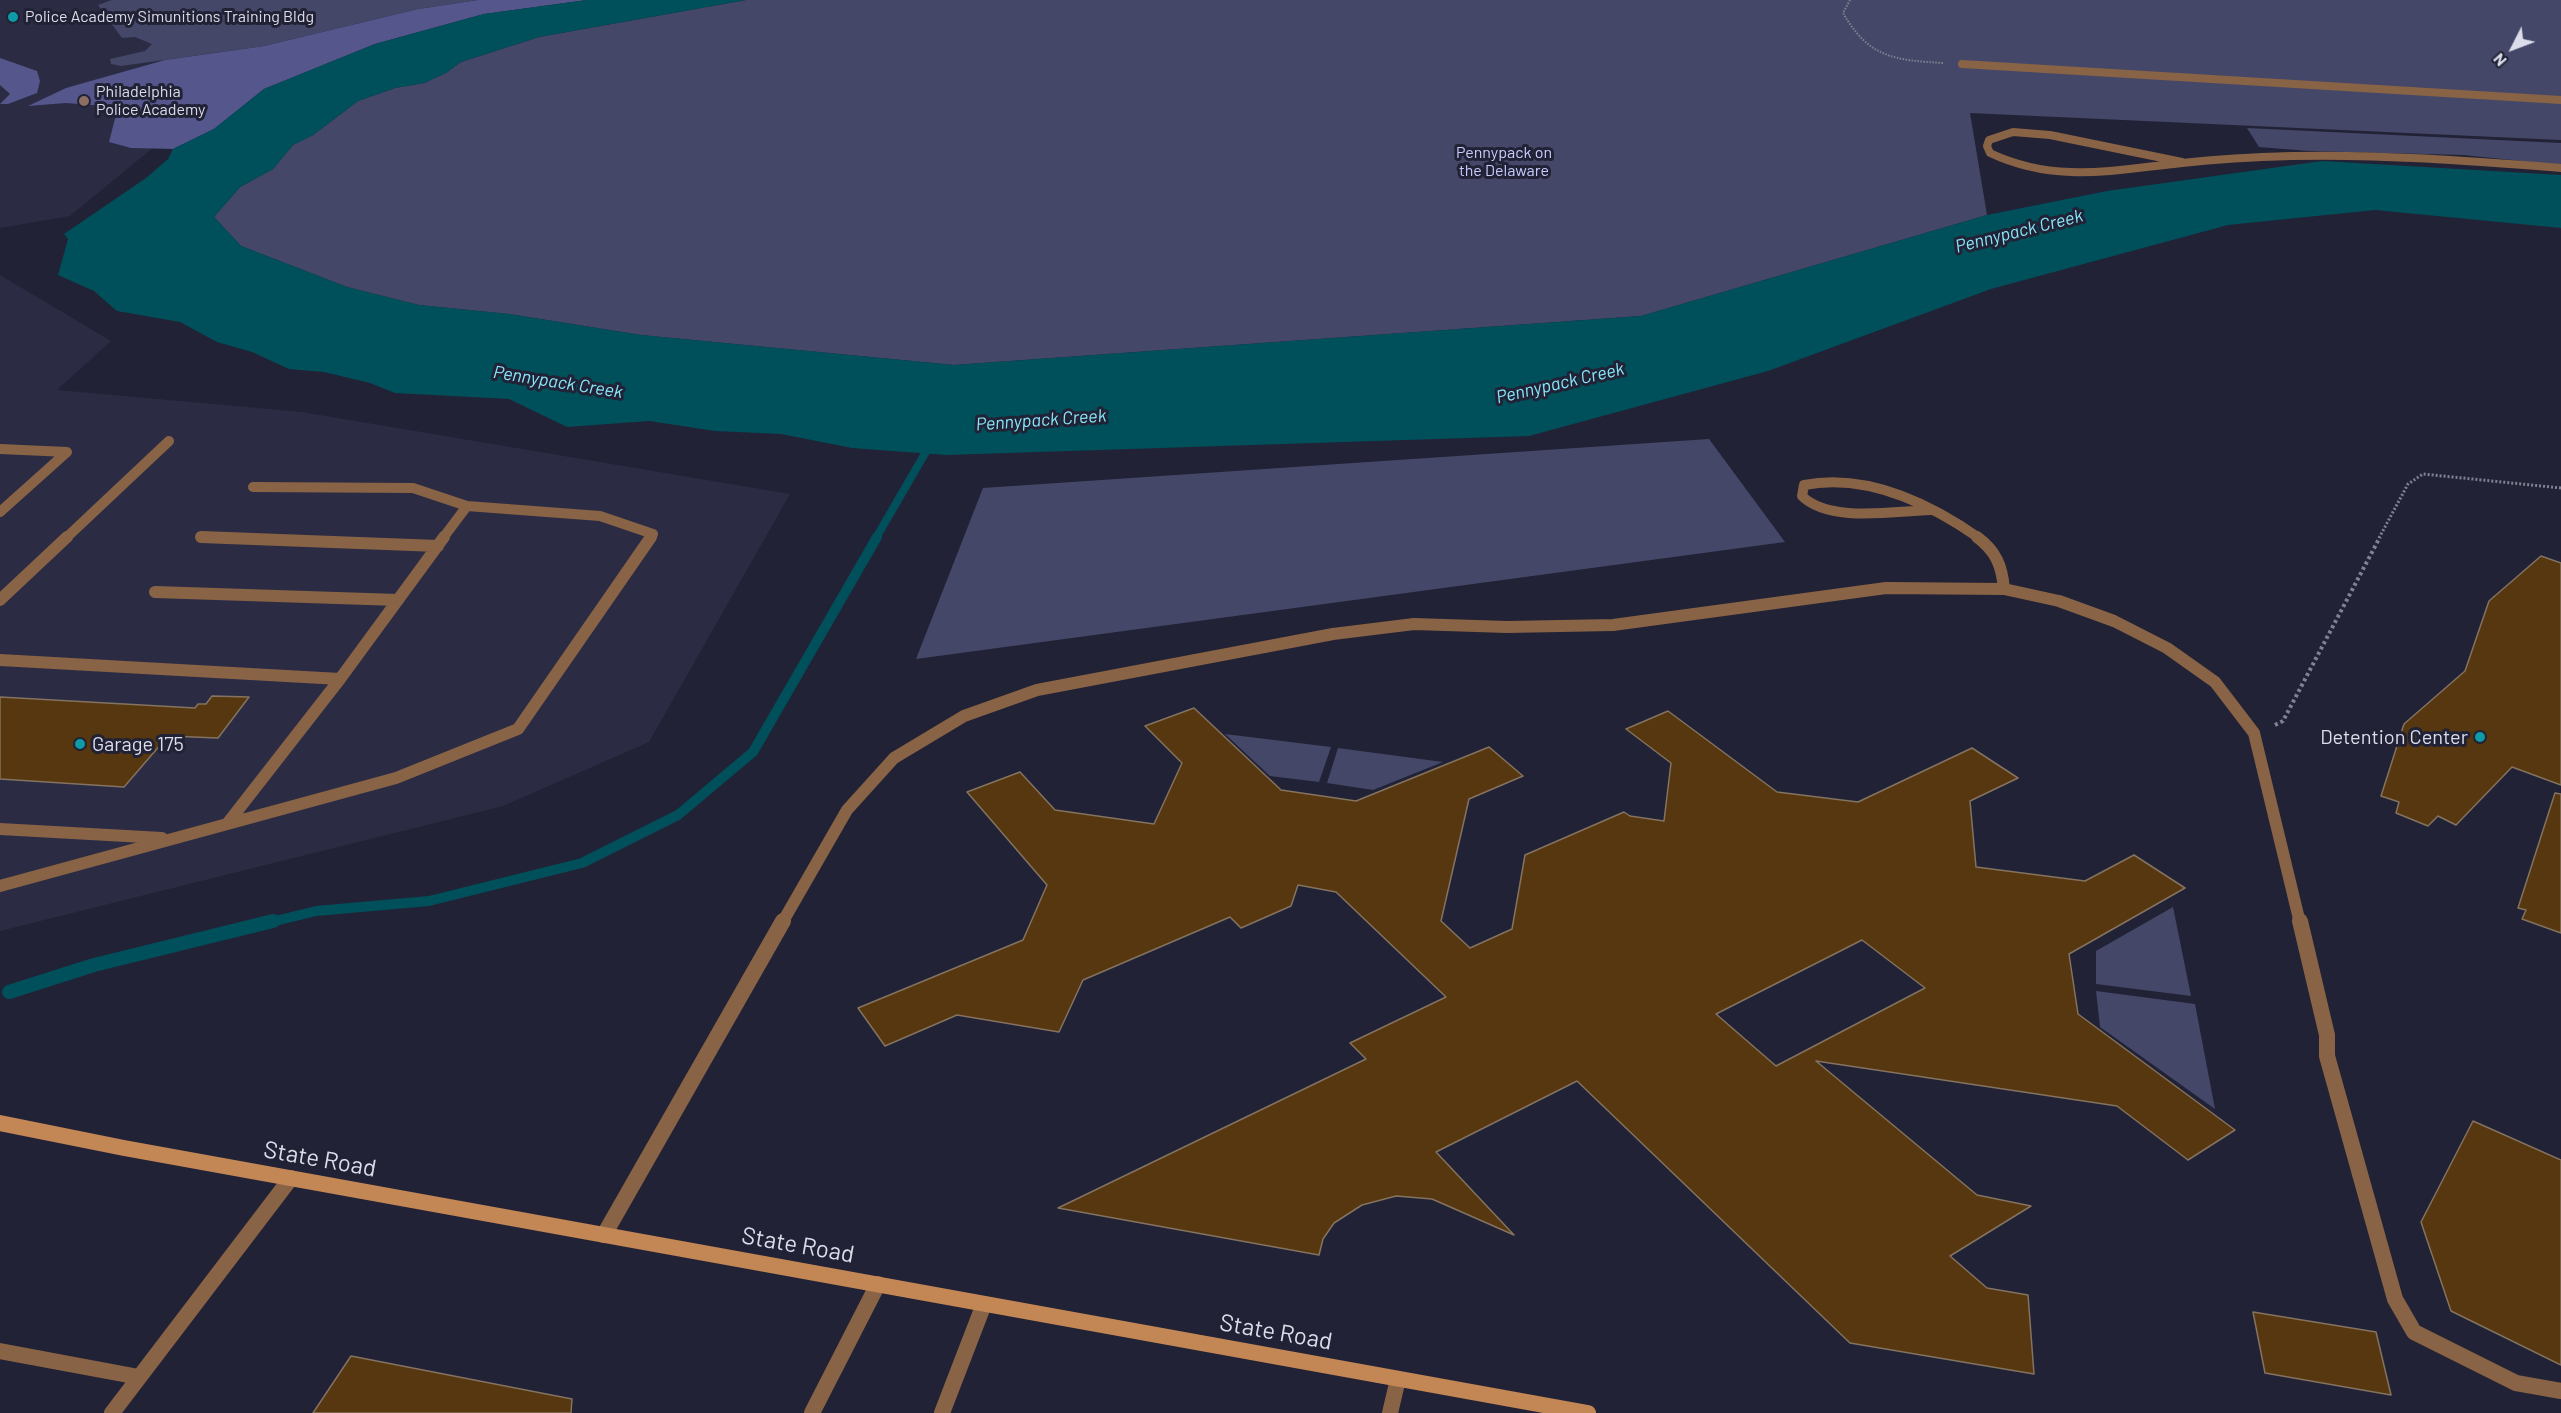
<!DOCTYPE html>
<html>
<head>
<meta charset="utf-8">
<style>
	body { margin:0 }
	#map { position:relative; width:2561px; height:1413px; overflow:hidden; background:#212235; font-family:Barlow,sans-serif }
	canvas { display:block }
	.north { position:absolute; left:2483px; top:18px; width:60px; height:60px; -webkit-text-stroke:4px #212235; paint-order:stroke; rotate:228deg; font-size:16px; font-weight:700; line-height:24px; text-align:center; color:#dcddea }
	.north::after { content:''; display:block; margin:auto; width:21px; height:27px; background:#dcddea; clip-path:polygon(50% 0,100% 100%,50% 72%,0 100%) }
</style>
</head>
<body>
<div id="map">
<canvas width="2561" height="1413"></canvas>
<div class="north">N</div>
</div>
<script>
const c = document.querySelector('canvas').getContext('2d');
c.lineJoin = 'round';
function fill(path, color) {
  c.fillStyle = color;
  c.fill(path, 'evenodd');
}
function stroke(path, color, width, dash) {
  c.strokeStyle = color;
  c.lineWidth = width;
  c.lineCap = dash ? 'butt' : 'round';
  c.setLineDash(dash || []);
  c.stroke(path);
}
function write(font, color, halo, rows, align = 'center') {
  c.font = font + ' Barlow,sans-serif';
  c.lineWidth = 6;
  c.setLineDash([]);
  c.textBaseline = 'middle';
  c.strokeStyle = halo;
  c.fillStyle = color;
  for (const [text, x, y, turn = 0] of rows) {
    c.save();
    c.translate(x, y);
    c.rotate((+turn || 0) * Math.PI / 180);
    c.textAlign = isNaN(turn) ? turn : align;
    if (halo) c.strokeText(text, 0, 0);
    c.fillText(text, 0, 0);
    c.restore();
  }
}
const built = new Path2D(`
	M 0,0 L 193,0 L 177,128 L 70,216 L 0,228 Z
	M 0,275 L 111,341 L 57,390 L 302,412 L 790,494 L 649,742 L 503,806 L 0,931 Z`);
const green = new Path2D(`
	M 112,0 L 478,0 L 418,9 L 264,46 L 121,66 L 111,64 L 110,59 L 145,51 L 152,44 L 135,37 L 122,38 L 98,5 Z
	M 746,0 L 2561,0 L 2561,140 L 1970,113 L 1987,215 L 1641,316 L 954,365 L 641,335 L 509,314 L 419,305 L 347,287 L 241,246 L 214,217 L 240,187 L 273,169 L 293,145 L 313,135 L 358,101 L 395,88 L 424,83 L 446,73 L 461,62 L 539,37 Z
	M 2247,128 L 2561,143 L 2561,165 L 2463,155 L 2309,151 L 2259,147 Z
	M 1709,439 L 1785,542 L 916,659 L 983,488 Z
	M 1225,734 L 1331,747 L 1319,782 L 1270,776 Z
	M 1338,748 L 1443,762 L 1373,790 L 1327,783 Z
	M 2173,907 L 2191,996 L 2096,984 L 2096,951 Z
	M 2096,991 L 2195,1004 L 2215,1109 L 2100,1027 Z`);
const forest = new Path2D(`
	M 478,0 L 587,0 L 484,14 L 375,44 L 264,89 L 214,129 L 173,149 L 131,148 L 109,142 L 118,107 L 66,103 L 28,106 L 66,88 L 165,60 L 264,46 L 418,9 Z
	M 0,58 L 37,71 L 40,81 L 37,93 L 8,104 L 0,104 L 10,94 L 0,85 Z`);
const water = new Path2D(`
	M 587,0 L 746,0 L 539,37 L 461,62 L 446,73 L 424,83 L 395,88 L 358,101 L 313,135 L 293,145 L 273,169 L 240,187 L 214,217 L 241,246 L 347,287 L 419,305 L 509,314 L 641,335 L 954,365 L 1641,316 L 1987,215 L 2107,191 L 2322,161 L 2561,175 L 2561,228 L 2375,210 L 2228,225 L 1991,289 L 1768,371 L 1529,436 L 946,455 L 852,448 L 781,434 L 715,431 L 649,421 L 567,427 L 509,399 L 395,393 L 370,383 L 324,372 L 289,369 L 252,352 L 217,342 L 180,322 L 117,311 L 94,291 L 58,275 L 68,239 L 64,234 L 146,178 L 168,159 L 173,149 L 214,129 L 264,89 L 375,44 L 484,14 Z`);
const streamFar2 = new Path2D(`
	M 876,538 L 931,443`);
const streamFar1 = new Path2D(`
	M 267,923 L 316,911 L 429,901 L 582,863 L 678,815 L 753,752 L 877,537`);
const stream = new Path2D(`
	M 9,992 L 94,965 L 273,921`);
const building = new Path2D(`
	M 2541,556 L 2561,563 L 2561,785 L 2512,767 L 2456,825 L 2438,816 L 2428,826 L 2396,813 L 2399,802 L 2381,796 L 2404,724 L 2465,671 L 2489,601 Z
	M 212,696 L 249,697 L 218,738 L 168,736 L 124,787 L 0,779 L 0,697 L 195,708 L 198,704 L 206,704 Z
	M 1194,708 L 1281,790 L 1356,801 L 1489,747 L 1523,776 L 1469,799 L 1441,921 L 1470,948 L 1512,929 L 1525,855 L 1624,812 L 1630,816 L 1664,821 L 1671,763 L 1626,729 L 1668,711 L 1777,792 L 1858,802 L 1972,748 L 2018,778 L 1970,801 L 1976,867 L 2085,881 L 2134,855 L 2185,888 L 2069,954 L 2078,1014 L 2235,1130 L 2188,1160 L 2117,1106 L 1816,1061 L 1977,1195 L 2031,1206 L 1950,1256 L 1987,1288 L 2028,1295 L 2034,1374 L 1850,1343 L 1577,1081 L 1436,1152 L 1514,1235 L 1432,1199 L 1396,1196 L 1362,1205 L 1334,1223 L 1323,1239 L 1319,1255 L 1058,1208 L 1366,1059 L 1350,1043 L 1446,997 L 1336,892 L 1298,885 L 1291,906 L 1241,928 L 1230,917 L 1083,980 L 1059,1032 L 957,1015 L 885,1046 L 858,1008 L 1023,940 L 1047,885 L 967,792 L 1020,772 L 1055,810 L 1154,824 L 1182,763 L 1145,726 ZM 1862,940 L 1925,988 L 1776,1066 L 1716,1014 Z
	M 2555,793 L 2561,794 L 2561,933 L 2522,919 L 2526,910 L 2518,908 Z
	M 2473,1121 L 2561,1160 L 2561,1365 L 2451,1311 L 2421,1222 Z
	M 2253,1312 L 2376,1332 L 2391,1395 L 2265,1373 Z
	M 351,1356 L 572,1399 L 571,1413 L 313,1413 Z`);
const pathFar2 = new Path2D(`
	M 1850,0 L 1843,13 C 1869,58 1894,60 1943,63`);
const pathFar1 = new Path2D(`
	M 2379,538 L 2408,484 L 2423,474 L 2561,488`);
const path = new Path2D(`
	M 2275,725 L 2283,721 L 2380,537`);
const laneFar3 = new Path2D(`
	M 1962,64 L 2561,100
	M 2182,162 L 2050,135 L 2013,132 L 1989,140 L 1987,146 L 1990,153 C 2056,184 2113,170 2182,163 C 2219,159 2255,157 2292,156 C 2382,154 2471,161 2561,168`);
const laneFar2 = new Path2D(`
	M 0,449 L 67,452 L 0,512
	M 253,487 L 413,488 L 467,506 L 443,538
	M 467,506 L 600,516 L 653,534 L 650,538
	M 1931,510 C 1894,511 1829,523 1802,496 L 1804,485 C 1866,473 1929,503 1979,538
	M 201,537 L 234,538
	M 66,538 L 169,441`);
const laneFar1 = new Path2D(`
	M 201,537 L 438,546
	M 1977,537 C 1996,551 2002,566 2004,589
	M 155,592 L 398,600
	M 0,600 L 67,537
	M 0,660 L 340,679 L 444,537
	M 227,824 L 340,679
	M 0,829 L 162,838
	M 0,886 L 396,778 L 518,729 L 651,537
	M 782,923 L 847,810 L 894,758 L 964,716 L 1037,690 L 1333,634 L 1414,624 L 1507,627 L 1613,625 L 1886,588 L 2004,589 L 2059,601 L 2114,621 L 2167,648 L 2215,682 L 2254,733 L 2300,923`);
const lane = new Path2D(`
	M 2300,921 L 2327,1035 L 2327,1056 L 2395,1299 L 2414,1332 L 2516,1383 L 2561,1391
	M 604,1235 L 783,921
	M 0,1351 L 139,1377
	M 112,1413 L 291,1178
	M 812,1413 L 878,1284
	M 942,1413 L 984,1304
	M 1390,1413 L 1398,1379`);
const secondary = new Path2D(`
	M 0,1123 L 124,1148 L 1588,1413`);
const markers = [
	[13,17,6,"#0f9aa8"],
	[84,101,6,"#8d6e63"],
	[2480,737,6,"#0f9aa8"],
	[80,744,6,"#0f9aa8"]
];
const farPoinames = [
	["Police Academy Simunitions Training Bldg",25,17],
	["Philadelphia",96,92],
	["Police Academy",96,110]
];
const farParknames = [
	["Pennypack on",1504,153],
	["the Delaware",1504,171]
];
const farWaternames = [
	["Pennypack Creek",2019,231,-14],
	["Pennypack Creek",558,382,9],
	["Pennypack Creek",1560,383,-13],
	["Pennypack Creek",1041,420,-4]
];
const poiNames = [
	["Detention Center",2468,737],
	["Garage 175",92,744,"left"]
];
const nearStreetnames = [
	["State Road",320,1159,10],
	["State Road",798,1245,10],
	["State Road",1276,1332,10]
];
fill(built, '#2b2c44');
fill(green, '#454768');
fill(forest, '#54568c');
fill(water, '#00505c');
stroke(streamFar2, '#00505c', 8);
stroke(streamFar1, '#00505c', 10);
stroke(stream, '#00505c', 14);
fill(building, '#56370f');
stroke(building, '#847360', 1.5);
stroke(pathFar2, '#808191', 2, [1.5, 1.5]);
stroke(pathFar1, '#808191', 3, [2, 2]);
stroke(path, '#808191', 4, [3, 3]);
stroke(laneFar3, '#896345', 8);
stroke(laneFar2, '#896345', 10);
stroke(laneFar1, '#896345', 12);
stroke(lane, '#896345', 16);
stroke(secondary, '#c38655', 16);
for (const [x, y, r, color] of markers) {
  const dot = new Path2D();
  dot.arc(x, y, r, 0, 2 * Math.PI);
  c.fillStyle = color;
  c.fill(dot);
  stroke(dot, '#212235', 2);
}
write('16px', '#dcddea', '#212235', farPoinames, 'left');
write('16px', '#c8ccfe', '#212235', farParknames);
write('italic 18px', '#89e7fa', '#212235', farWaternames);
write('20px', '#dcddea', '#212235', poiNames, 'right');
write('24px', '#dcddea', '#212235', nearStreetnames);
</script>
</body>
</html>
